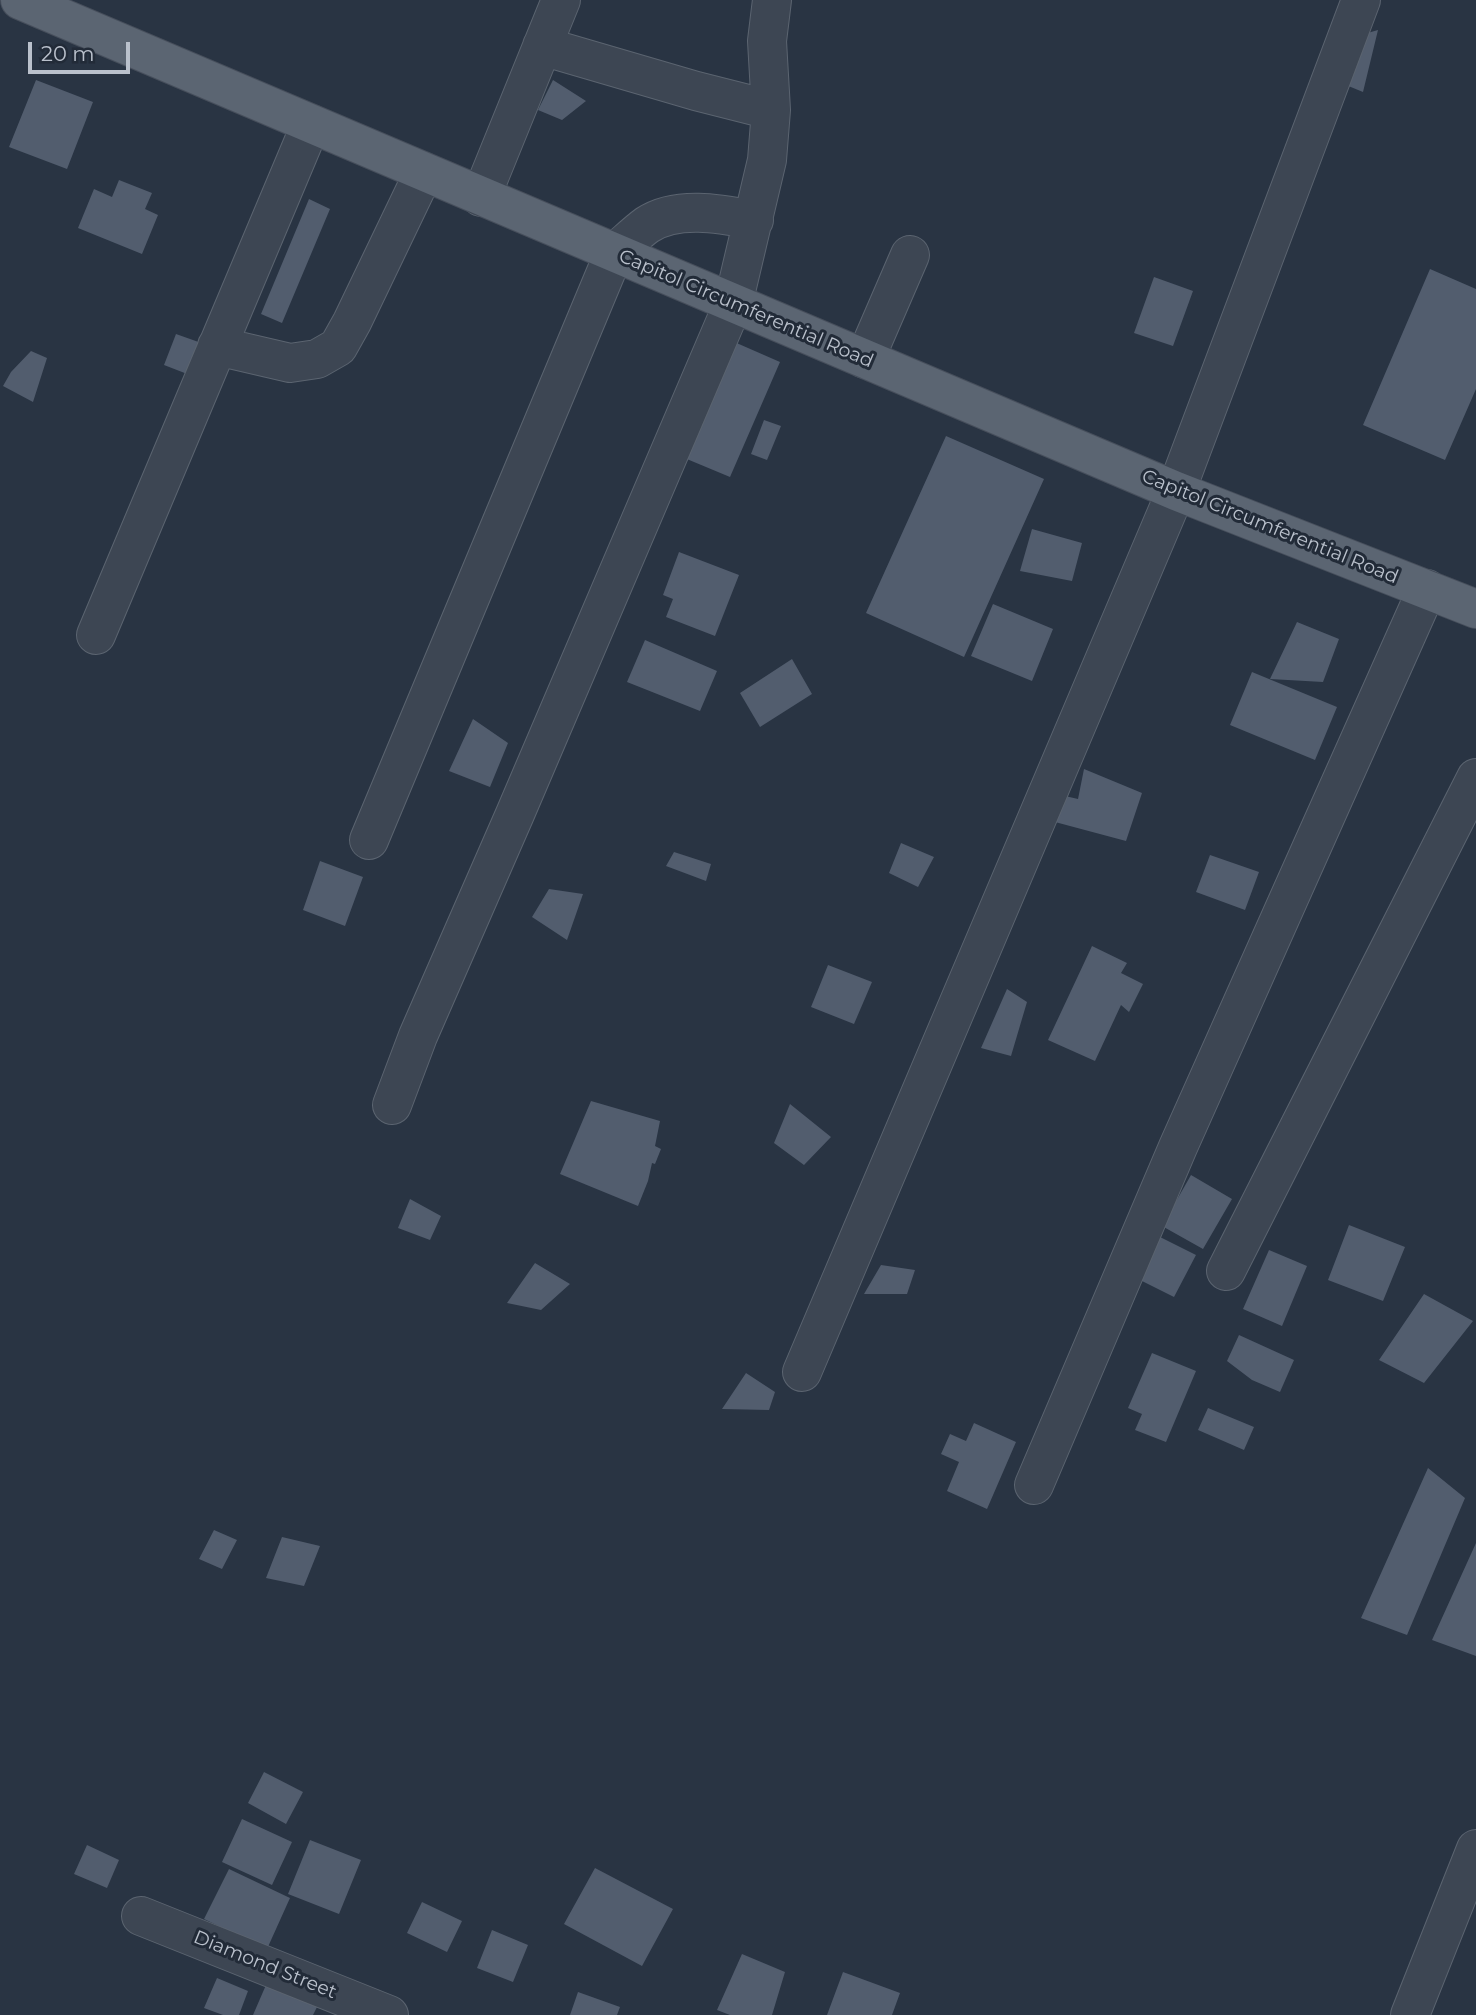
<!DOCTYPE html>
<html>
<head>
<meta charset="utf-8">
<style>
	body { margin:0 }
	#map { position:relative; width:1476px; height:2015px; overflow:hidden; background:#293443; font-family:Montserrat,sans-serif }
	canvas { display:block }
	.scale { position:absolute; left:28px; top:42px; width:102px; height:32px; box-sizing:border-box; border:4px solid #bac1cc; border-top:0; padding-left:9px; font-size:21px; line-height:24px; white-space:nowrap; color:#bac1cc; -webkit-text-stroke:5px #222b38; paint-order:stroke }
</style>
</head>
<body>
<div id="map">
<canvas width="1476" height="2015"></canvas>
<div class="scale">20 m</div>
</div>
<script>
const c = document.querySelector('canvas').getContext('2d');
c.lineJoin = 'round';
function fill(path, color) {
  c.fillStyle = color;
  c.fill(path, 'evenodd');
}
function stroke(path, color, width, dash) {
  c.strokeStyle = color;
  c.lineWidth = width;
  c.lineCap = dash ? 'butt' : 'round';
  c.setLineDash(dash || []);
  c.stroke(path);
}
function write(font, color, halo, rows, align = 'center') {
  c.font = font + ' Montserrat,sans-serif';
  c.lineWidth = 6;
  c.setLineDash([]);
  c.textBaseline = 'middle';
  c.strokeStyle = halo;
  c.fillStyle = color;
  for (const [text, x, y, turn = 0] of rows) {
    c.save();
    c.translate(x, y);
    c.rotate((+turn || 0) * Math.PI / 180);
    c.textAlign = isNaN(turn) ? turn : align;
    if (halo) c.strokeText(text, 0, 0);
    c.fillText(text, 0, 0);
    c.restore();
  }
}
const building = new Path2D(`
	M 1378,30 L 1363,92 L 1341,83 L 1364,34 Z
	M 36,80 L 93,102 L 67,169 L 9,147 Z
	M 553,80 L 586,101 L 562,120 L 538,110 Z
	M 119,180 L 152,193 L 145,209 L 158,215 L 142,254 L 78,228 L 94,189 L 112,197 Z
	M 309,199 L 330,209 L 282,323 L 261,314 Z
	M 1430,269 L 1476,289 L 1476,389 L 1445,460 L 1363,425 Z
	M 1154,277 L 1193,291 L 1173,346 L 1134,333 Z
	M 176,334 L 207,345 L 195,377 L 164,365 Z
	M 732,341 L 780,362 L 730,477 L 682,457 Z
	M 31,351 L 47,358 L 33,402 L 3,386 L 11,372 Z
	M 764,420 L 781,426 L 767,460 L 751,454 Z
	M 946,436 L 1044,479 L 964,657 L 866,613 Z
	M 1032,529 L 1082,543 L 1072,581 L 1020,571 Z
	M 679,552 L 739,575 L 715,636 L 666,617 L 673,599 L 663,595 Z
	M 993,604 L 1053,629 L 1032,681 L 971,656 Z
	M 1297,622 L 1339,639 L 1323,682 L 1270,679 Z
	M 645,640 L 717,671 L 700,711 L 627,682 Z
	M 792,659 L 812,694 L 760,727 L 740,693 Z
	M 1252,672 L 1337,707 L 1315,760 L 1230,725 Z
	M 473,719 L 508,743 L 490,787 L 449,771 Z
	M 1084,769 L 1142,793 L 1126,841 L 1055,822 L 1065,796 L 1078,799 Z
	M 901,843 L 934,857 L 918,887 L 889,873 Z
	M 674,852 L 711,864 L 706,881 L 666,866 Z
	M 1210,855 L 1259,872 L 1245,910 L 1196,892 Z
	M 320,861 L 363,877 L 345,926 L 303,910 Z
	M 549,889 L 583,894 L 567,940 L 532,917 Z
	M 1092,946 L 1127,963 L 1121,973 L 1143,984 L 1129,1012 L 1121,1005 L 1095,1061 L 1048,1040 Z
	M 828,965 L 872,982 L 854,1024 L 811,1007 Z
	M 1007,989 L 1027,1002 L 1011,1056 L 981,1048 Z
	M 591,1101 L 660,1121 L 655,1146 L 661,1149 L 655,1164 L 652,1163 L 648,1181 L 638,1206 L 560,1174 Z
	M 790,1104 L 831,1137 L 804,1165 L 774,1143 Z
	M 1191,1175 L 1232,1199 L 1203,1249 L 1162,1226 Z
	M 410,1199 L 441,1216 L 430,1240 L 398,1228 Z
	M 1349,1225 L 1405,1247 L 1383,1301 L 1328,1280 Z
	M 1160,1237 L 1196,1255 L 1174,1297 L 1138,1279 Z
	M 1269,1250 L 1307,1266 L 1282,1326 L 1243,1309 Z
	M 535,1263 L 570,1284 L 541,1310 L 507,1303 Z
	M 881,1265 L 915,1270 L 907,1294 L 864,1294 Z
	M 1424,1294 L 1473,1321 L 1424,1383 L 1379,1360 Z
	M 1239,1335 L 1294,1360 L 1280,1392 L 1252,1380 L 1227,1361 Z
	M 1152,1353 L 1196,1371 L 1166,1442 L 1135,1430 L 1142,1414 L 1128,1408 Z
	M 746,1373 L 775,1392 L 769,1410 L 722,1409 Z
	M 1208,1408 L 1254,1427 L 1244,1450 L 1198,1430 Z
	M 974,1423 L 1016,1442 L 987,1509 L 947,1491 L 959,1462 L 941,1454 L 950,1434 L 966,1441 Z
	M 1428,1468 L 1465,1498 L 1407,1635 L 1361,1618 Z
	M 214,1530 L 237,1540 L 222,1569 L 199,1559 Z
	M 282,1537 L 320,1546 L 304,1586 L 266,1578 Z
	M 1476,1543 L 1476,1656 L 1432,1640 Z
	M 264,1772 L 303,1792 L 286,1824 L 248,1803 Z
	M 242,1819 L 292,1842 L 272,1885 L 222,1862 Z
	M 310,1840 L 361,1860 L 339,1914 L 288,1894 Z
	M 87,1845 L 119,1860 L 107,1888 L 74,1874 Z
	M 595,1868 L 673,1909 L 642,1966 L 564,1924 Z
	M 229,1869 L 290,1898 L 267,1949 L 204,1919 Z
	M 422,1902 L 462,1921 L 447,1952 L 407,1933 Z
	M 492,1930 L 528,1945 L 513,1982 L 477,1968 Z
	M 742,1954 L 785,1972 L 772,2015 L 730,2015 L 717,2010 Z
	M 843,1972 L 900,1993 L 892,2015 L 827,2015 Z
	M 217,1978 L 248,1991 L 239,2015 L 223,2015 L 204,2008 Z
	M 266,1985 L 317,2007 L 313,2015 L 253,2015 Z
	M 578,1992 L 620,2007 L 617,2015 L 570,2015 Z`);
const minor = new Path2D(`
	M 542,46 L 696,91 L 771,110 L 767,41 L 772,0
	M 481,197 L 561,0
	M 217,346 L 290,363 L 317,359 L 338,347 L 352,322 L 424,172
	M 865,359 L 910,255
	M 96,635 L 311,124
	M 369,840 L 614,253 C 625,244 636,233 647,225 C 677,205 722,214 754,220
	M 392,1105 L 418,1036 L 515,814 L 733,304 L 767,160 L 771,110
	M 1226,1271 L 1476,778
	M 802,1372 L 1176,491 L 1361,0
	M 1034,1485 L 1178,1147 L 1427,589
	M 141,1916 L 389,2015
	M 1410,2015 L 1476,1849`);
const major = new Path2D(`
	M 20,0 L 1176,491 L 1476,609`);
const streetNames = [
	["Capitol Circumferential Road",746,309,23],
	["Capitol Circumferential Road",1270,527,22],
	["Diamond Street",265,1965,22]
];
fill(building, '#525d6e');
stroke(minor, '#5b6470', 40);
stroke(major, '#474f5c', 40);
stroke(minor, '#3d4653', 38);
stroke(major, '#5b6572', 38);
write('19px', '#bac1cc', '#222b38', streetNames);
</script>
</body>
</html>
